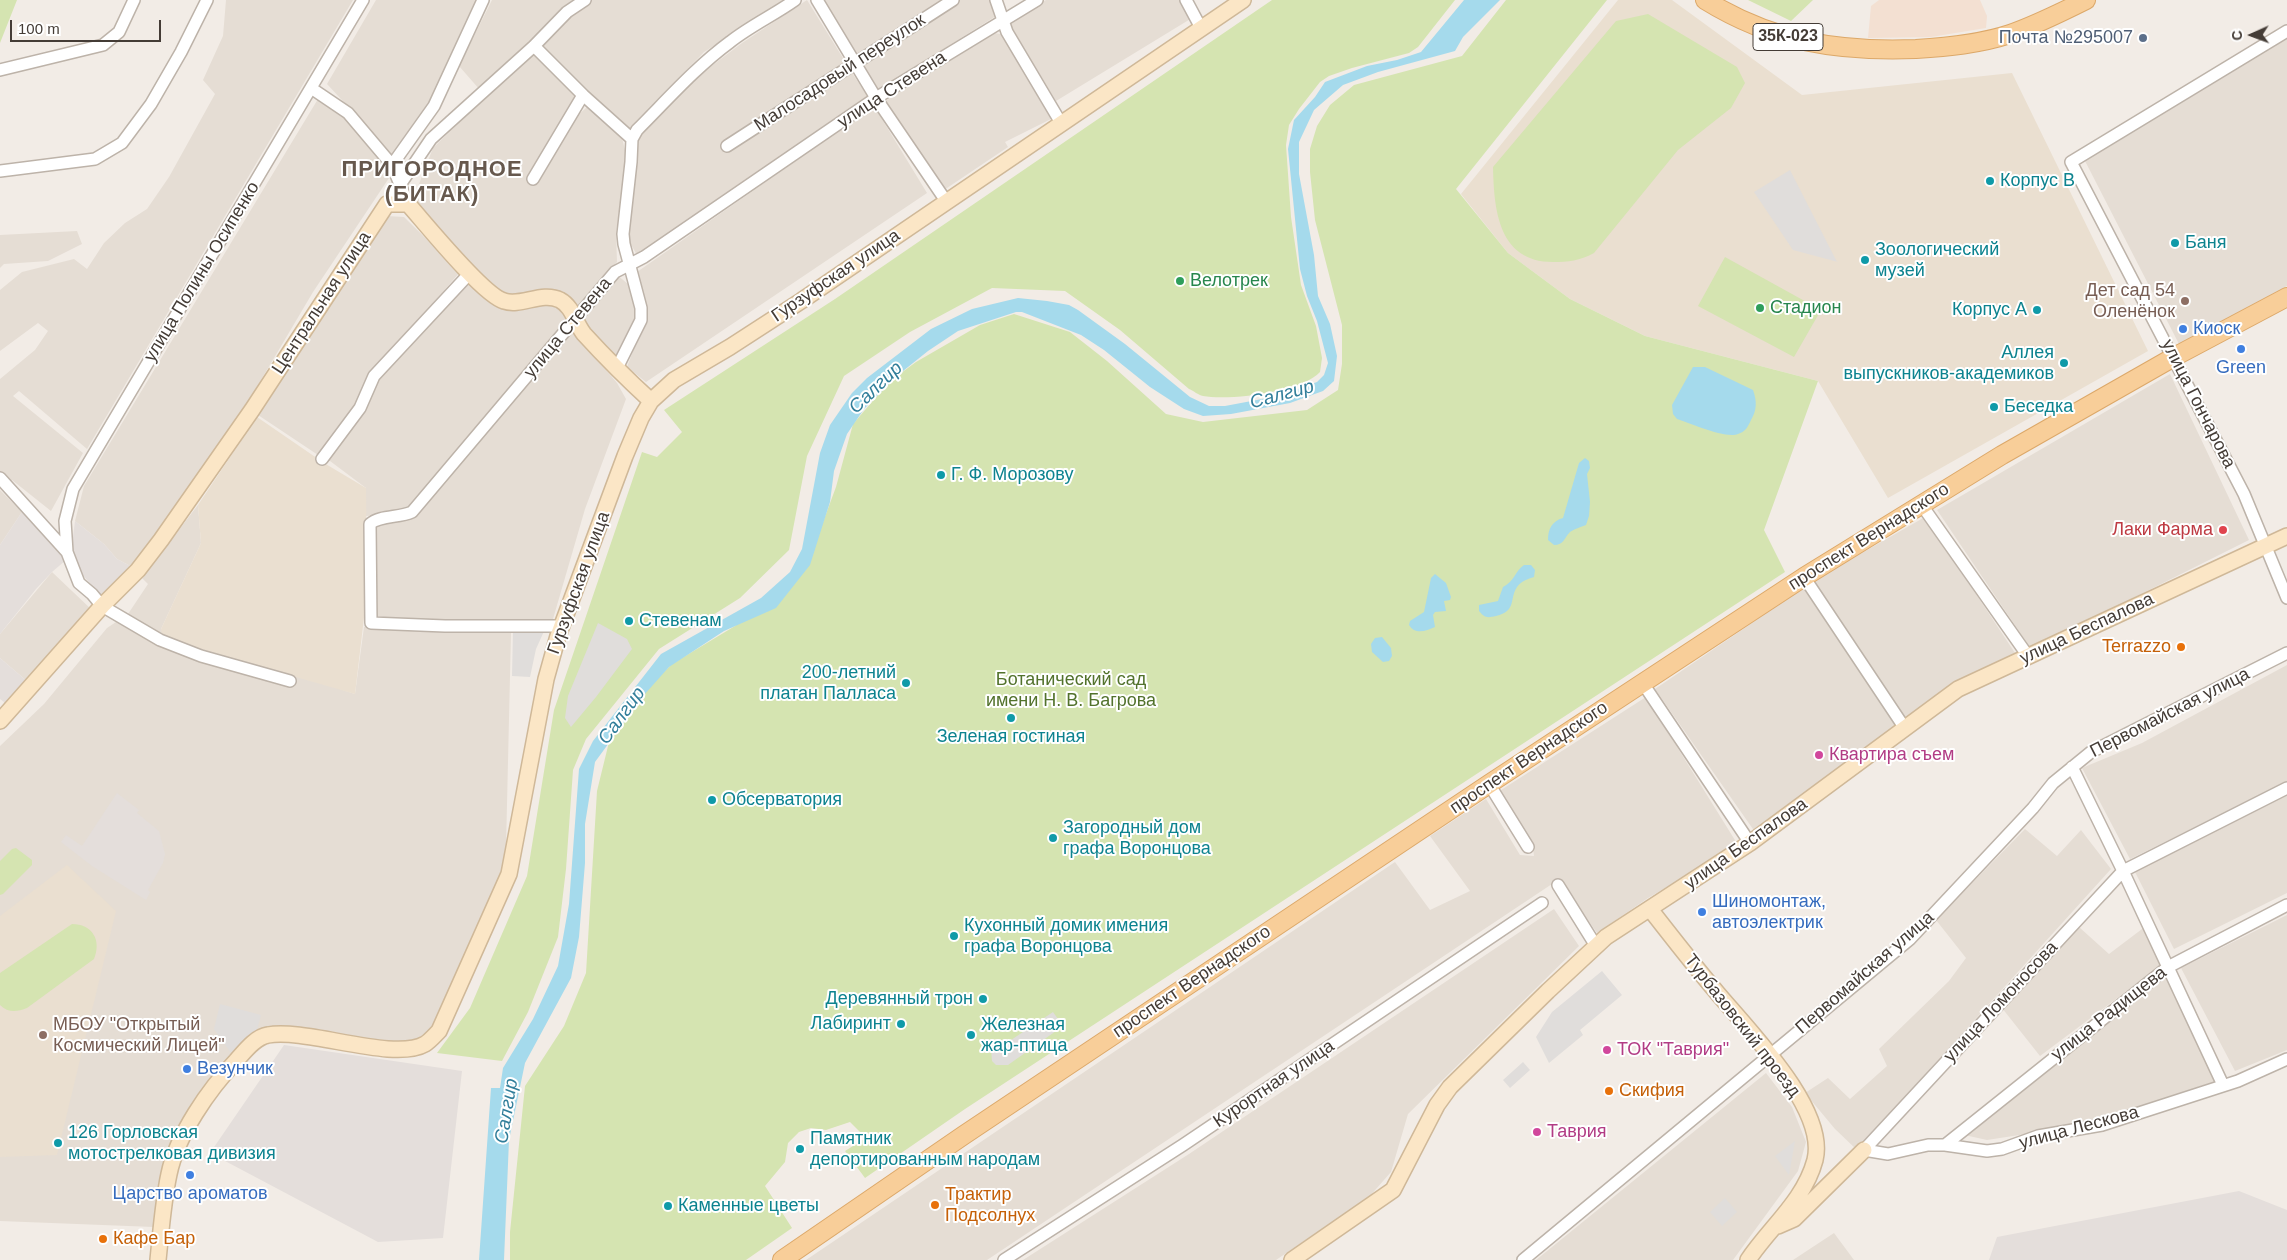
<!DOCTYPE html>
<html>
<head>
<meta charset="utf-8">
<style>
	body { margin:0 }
	#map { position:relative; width:2287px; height:1260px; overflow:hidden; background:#f2ece6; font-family:Arial,sans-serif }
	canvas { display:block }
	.north { position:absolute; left:2227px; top:10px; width:50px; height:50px; -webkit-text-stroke:4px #fff; paint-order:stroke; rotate:268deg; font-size:14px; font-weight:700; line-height:20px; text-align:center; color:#443c36 }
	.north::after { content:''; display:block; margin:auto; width:18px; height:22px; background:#443c36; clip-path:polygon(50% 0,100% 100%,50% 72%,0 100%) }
	.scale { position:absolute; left:10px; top:20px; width:151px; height:22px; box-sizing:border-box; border:2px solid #443c36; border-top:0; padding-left:6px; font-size:15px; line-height:18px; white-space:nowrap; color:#443c36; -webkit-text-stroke:4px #fff; paint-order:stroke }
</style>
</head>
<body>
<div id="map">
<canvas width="2287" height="1260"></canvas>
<div class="north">С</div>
<div class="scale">100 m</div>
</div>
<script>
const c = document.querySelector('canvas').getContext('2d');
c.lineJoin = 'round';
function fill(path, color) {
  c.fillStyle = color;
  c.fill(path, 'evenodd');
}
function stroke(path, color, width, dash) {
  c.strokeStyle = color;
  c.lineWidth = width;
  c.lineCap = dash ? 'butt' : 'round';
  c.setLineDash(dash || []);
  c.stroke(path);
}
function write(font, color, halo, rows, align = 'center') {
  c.font = font + ' Arial,sans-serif';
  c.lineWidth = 4;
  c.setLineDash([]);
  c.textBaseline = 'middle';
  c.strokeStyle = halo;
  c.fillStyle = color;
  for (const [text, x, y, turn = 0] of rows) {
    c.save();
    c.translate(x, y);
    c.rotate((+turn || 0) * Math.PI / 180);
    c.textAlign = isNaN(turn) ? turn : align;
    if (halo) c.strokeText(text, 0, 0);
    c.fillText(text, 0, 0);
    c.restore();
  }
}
const residential = new Path2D(`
	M 226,0 L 353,0 L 87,449 L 19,391 L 13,396 L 83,453 L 51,511 L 12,480 L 7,484 L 0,475 L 0,379 L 35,350 L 48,331 L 38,323 L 0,351 L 0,290 L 22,272 L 74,259 L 87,269 L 104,243 L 125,223 L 147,209 L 169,177 L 215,94 L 203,80 L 223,36 Z
	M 376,0 L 478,0 L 424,115 L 390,157 L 353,112 L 327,84 Z
	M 492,0 L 574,0 L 566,5 L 480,90 L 459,66 Z
	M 590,0 L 786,0 L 704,52 L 628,131 L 544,51 L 543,41 L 561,21 Z
	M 807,0 L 846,63 L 723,144 L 727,152 L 850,70 L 869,98 L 743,181 L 637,255 L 629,241 L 637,138 L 693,80 L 742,43 Z
	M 824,0 L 943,0 L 856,56 Z
	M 960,0 L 989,0 L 996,16 L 878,90 L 860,64 Z
	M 1046,0 L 1181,0 L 1192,18 L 1056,101 L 1009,23 Z
	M 994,33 L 1001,34 L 1051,119 L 1005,142 L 1008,147 L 941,192 L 884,102 Z
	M 2287,38 L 2287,286 L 2179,344 L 2084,159 Z
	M 534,50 L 578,98 L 538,165 L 526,181 L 533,186 L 548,165 L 547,164 L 576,117 L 587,107 L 622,138 L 625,150 L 625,169 L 616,232 L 617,262 L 578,309 L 556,291 L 536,291 L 516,300 L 501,295 L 449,245 L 412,202 L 433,148 Z
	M 318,99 L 349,117 L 391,175 L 313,292 L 222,446 L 136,569 L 117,559 L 104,544 L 75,521 L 84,486 Z
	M 874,106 L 927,193 L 646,382 L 627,367 L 647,314 L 637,272 Z
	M 387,216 L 404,217 L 460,272 L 371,375 L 363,387 L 356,410 L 321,457 L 258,415 Z
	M 77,231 L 82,244 L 48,261 L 4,264 L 0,268 L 0,235 Z
	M 617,275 L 628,284 L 635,304 L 634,326 L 617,357 L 612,359 L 579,320 Z
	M 470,277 L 497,307 L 512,310 L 543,300 L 556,306 L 568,315 L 568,324 L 411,509 L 399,514 L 366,516 L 366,488 L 326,458 L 368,405 L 366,401 L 379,377 Z
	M 573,330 L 617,383 L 626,399 L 585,509 L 553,619 L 495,623 L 376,620 L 374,526 L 378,522 L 415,517 Z
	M 2170,374 L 2249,540 L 2031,649 L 1937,510 Z
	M 0,490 L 22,512 L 0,545 Z
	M 198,505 L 201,543 L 161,629 L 355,694 L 364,627 L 511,633 L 506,847 L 503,871 L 497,890 L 430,1030 L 412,1042 L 401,1045 L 268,1029 L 187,1118 L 164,1162 L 154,1227 L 0,1221 L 0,746 L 44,704 L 107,628 L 128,614 L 148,584 L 142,578 Z
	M 1925,517 L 2017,656 L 1902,719 L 1811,582 Z
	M 52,572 L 92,610 L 29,683 L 0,658 L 0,634 Z
	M 1808,585 L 1897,725 L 1755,832 L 1655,689 Z
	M 2287,665 L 2287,782 L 2130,859 L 2082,768 L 2142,743 Z
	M 1646,697 L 1738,845 L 1648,898 L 1597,933 L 1564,886 L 1552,884 L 987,1260 L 806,1260 L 1395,862 L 1430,910 L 1470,891 L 1430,836 L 1486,799 L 1520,855 L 1534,856 L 1533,848 L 1498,792 Z
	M 2287,792 L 2287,893 L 2174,949 L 2133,868 Z
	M 2025,829 L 2057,856 L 2081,830 L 2111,869 L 1857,1150 L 1835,1129 L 1805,1093 L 1828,1078 L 1850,1099 L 1887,1066 L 1879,1049 L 1949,981 L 1966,958 L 1936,920 Z
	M 1554,909 L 1579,946 L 1408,1114 L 1391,1172 L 1369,1197 L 1276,1260 L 1023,1260 L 1189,1154 Z
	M 2287,915 L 2287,1050 L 2235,1071 L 2181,968 Z
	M 2146,926 L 2164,963 L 2040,1056 L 2002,1008 L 2079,927 L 2109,954 Z
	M 2166,974 L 2219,1080 L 2084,1125 L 1987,1140 L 1960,1134 Z
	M 1766,1073 L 1792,1107 L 1806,1142 L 1798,1171 L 1733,1260 L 1536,1260 Z
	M 1834,1233 L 1854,1260 L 1793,1260 Z`);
const commercial = new Path2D(`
	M 1879,0 L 1980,0 L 1987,16 L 1986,28 L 1931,37 L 1868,38 L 1871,6 Z`);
const industrial = new Path2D(`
	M 22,512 L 65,554 L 66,560 L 52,572 L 36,589 L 0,634 L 0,545 Z
	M 75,521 L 104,544 L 117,559 L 136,569 L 104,600 L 81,573 L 71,552 Z
	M 0,658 L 29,683 L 3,709 L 4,702 L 0,699 Z
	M 117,793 L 139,810 L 137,813 L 159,831 L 165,854 L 163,863 L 148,890 L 150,892 L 146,900 L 92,866 L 61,842 L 66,835 L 82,846 Z
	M 284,1045 L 462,1071 L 443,1238 L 378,1242 L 210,1153 Z
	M 2239,1191 L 2287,1210 L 2287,1260 L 1989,1260 L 1997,1237 Z`);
const education = new Path2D(`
	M 1618,0 L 1672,0 L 1802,95 L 2012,73 L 2148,351 L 1888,498 L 1818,381 L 1645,336 L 1570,299 L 1508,253 L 1461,194 Z
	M 257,417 L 324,463 L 366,488 L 367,592 L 355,694 L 195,648 L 162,636 L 161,629 L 201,543 L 198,505 Z
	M 67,865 L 116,911 L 57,1155 L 0,1157 L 0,916 Z`);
const green = new Path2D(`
	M 0,0 L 17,0 L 0,43 Z
	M 1272,0 L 1455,0 L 1418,47 L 1409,53 L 1352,68 L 1329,76 L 1320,82 L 1299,109 L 1289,125 L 1286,145 L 1291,217 L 1301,285 L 1316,326 L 1322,358 L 1320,372 C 1302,392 1229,401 1203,396 C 1198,395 1194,391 1189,389 L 1120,330 L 1065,291 L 992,288 L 910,332 L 844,376 L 807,456 L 789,550 L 740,598 L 659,649 L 586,739 L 573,770 L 566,869 L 558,937 L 528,1012 L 502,1061 L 437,1053 L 470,1008 L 527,876 L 554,710 L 642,452 L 657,457 L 682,432 L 664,410 L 835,299 Z
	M 1506,0 L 1607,0 L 1456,189 L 1508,253 L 1570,299 L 1645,336 L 1818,381 L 1764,530 L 1785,572 L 965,1109 L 865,1178 L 845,1151 L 866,1138 L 850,1122 L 826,1130 L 811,1128 L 799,1132 L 788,1143 L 785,1162 L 765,1186 L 792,1228 L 746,1260 L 510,1260 L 510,1232 L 525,1086 L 564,1026 L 586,973 L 597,791 L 609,742 L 641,694 L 672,664 L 735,626 L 807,565 L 836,487 L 853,424 L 889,382 L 916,362 L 980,325 L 1014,314 L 1070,332 L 1107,361 L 1166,414 L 1203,422 L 1307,410 L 1338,390 L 1342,364 L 1342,325 L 1315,220 L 1310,172 L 1310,149 L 1317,126 L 1330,105 L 1354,85 L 1462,56 Z
	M 1748,0 L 1813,0 L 1791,21 Z
	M 1648,14 L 1737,67 L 1745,83 L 1731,108 L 1678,150 L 1594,253 C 1579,261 1569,262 1553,262 C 1498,262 1494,209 1493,167 L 1616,21 Z
	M 1725,257 L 1821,310 L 1794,357 L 1698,306 Z
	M 16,848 L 32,860 L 32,865 L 3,894 L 0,895 L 0,861 L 12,849 Z
	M 72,924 C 92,924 102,940 94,959 L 27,1008 C 17,1012 8,1013 0,1005 L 0,973 Z`);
const parking = new Path2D(`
	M 1790,170 L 1837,262 L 1838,262 L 1793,250 L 1754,192 Z
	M 598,623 L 627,639 L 632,649 L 596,697 L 571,727 L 565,718 L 568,696 Z
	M 545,629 L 536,649 L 530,677 L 512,676 L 513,630 Z
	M 1602,971 L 1622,995 L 1580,1030 L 1583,1035 L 1549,1063 L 1536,1037 L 1552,1012 Z
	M 220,1004 L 261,1015 L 257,1030 L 243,1045 L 231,1053 L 214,1029 Z
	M 1053,1012 L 1063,1026 L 1008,1065 L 996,1065 L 992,1061 L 991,1048 L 999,1048 Z
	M 1523,1062 L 1530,1070 L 1510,1088 L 1503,1080 Z
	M 1795,1141 L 1789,1175 L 1775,1156 Z
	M 1725,1198 L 1737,1212 L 1722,1226 L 1710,1212 Z`);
const water = new Path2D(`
	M 1464,0 L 1500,0 L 1463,37 L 1455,51 L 1378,72 L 1343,85 L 1314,110 L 1299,142 L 1299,174 L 1314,255 L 1318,296 L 1330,324 L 1337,356 L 1334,381 L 1323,391 L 1290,403 L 1231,414 L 1203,416 L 1184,409 L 1150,387 L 1104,350 L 1081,335 L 1022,312 L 1016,312 L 958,331 L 928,351 L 898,375 L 864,409 L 847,434 L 834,471 L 830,502 L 810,565 L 776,608 L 724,631 L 669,667 L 644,695 L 595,762 L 585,824 L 585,863 L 579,937 L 571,978 L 525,1063 L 509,1140 L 504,1260 L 479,1260 L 491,1088 L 500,1088 L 503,1068 L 533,1019 L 558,966 L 569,904 L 579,769 L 593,741 L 661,654 L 761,598 L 790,572 L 802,549 L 820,453 L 830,425 L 852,393 L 867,378 L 931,329 L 972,309 L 1018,298 L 1047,301 L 1069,305 L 1078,310 L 1125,344 L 1190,397 L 1209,406 L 1225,406 L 1278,396 L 1317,382 L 1324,375 L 1328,363 L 1317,321 L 1307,296 L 1300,269 L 1288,149 L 1294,120 L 1315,97 L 1325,82 L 1367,66 L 1397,60 L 1421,52 Z
	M 1693,367 L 1705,367 L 1753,390 C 1757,401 1757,410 1751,420 C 1748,427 1745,432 1738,434 C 1725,439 1690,423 1677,419 L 1673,414 L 1672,405 Z
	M 1585,458 L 1589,461 L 1590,468 L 1587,474 L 1590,502 L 1589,516 L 1586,525 C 1581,527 1574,529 1570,532 C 1564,538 1564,545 1554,545 L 1548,540 C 1548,529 1552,521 1563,518 L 1579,463 Z
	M 1524,565 L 1531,565 L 1535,570 L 1534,577 C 1528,579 1521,581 1517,587 C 1509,599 1517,611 1496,616 C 1487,618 1485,618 1479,611 L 1479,605 L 1498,601 L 1503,587 C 1514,582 1515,571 1524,565 Z
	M 1435,574 L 1446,583 L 1451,597 L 1450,600 L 1444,601 L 1446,611 L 1435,612 L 1433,615 L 1435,627 C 1426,631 1415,635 1409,625 L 1410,621 L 1424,612 L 1431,578 Z
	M 1382,637 L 1391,648 L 1392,656 L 1389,661 L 1383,662 L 1372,652 L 1371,644 L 1375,638 Z`);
const street = new Path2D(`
	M 817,0 L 876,98 L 946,201
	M 996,0 L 1007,32 L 1061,123
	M 1186,0 L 1201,28
	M 2287,31 L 2071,162 L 2244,494 L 2287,598
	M 0,70 L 103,45 L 119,32 L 134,0
	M 311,88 L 348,113 L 392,165 L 408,204
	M 583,95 L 632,139
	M 727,146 L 953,0
	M 410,170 L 392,165 L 434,106 L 483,0
	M 0,171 L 95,159 L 122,143 L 151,104 L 181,52 L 207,0
	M 533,179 L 583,95 L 534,46
	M 387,204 L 431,139 L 534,46 L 567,12 L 585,0
	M 617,368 L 641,320 L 641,308 L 624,244 L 623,234 L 631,162 L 632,139 L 637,130 C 667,100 696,67 730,42 C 750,26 774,15 795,0
	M 322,459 L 360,408 L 374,376 L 470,273
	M 0,478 L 67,552 L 79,583 L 92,594 L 102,606 L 160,640 L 201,656 L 290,681
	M 1921,504 L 2028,656
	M 67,552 L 65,521 L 73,489 L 363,0
	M 1804,577 L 1904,727
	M 561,626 L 445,626 L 371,623 L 370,524 C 380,515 399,518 412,512 L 615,272 L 644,257 L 876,98 L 1037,0
	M 1642,682 L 1750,843
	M 2072,767 L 2123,871 L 2223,1085
	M 1489,784 L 1528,847
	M 1558,885 L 1596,946
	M 1945,1145 L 2168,967 L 2287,905
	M 1864,1150 L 2123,871 L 2287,788
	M 1864,1150 L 1888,1154 L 1928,1145 L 1945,1145 L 1987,1151 L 2002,1149 L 2038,1136 L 2102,1125 L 2238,1081 L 2287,1059
	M 1004,1260 L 1183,1145 L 1542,903
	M 1523,1260 L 1910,939 L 2033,808 L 2053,783 L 2091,752 L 2287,653`);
const secondary = new Path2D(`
	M 0,721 L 102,606 L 138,570 L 161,540 L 252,410 L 387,204 L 408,204 C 425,223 483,295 504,301 C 521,307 542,291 560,300 C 573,307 575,323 584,334 C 605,357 628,380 651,401
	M 1650,909 C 1671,936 1692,963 1714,989 C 1745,1027 1828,1108 1815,1160 C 1804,1201 1770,1227 1748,1260
	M 1778,1226 L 1794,1219 L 1864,1150
	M 158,1260 C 161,1231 163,1202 169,1174 C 177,1135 209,1089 236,1061 C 244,1052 255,1037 268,1035 C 307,1028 394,1062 425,1044 C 430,1041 435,1035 439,1031 L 509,874 L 546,679 L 558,636 L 625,456 L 641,418 L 651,401 L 674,380 L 730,347 L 801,301 L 1243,0
	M 1292,1260 L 1393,1190 L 1437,1105 L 1450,1087 L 1548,991 L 1606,937 L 1750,843 L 1958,689 L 2287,536`);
const primary = new Path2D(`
	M 1705,0 C 1773,42 1838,52 1916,49 C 1947,47 1980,44 2010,34 C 2036,25 2062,12 2086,0
	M 782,1260 L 964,1135 L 1489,784 L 1804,577 L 2002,455 L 2174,357 L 2287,297`);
const markers = [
	[2143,38,5,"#5c6f8a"],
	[1990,181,5,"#0f9aa8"],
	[2175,243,5,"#0f9aa8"],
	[1865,260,5,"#0f9aa8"],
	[1180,281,5,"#2e9e5b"],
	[2185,301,5,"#8d6e63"],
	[1760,308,5,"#2e9e5b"],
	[2037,310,5,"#0f9aa8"],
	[2183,329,5,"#3f7fe0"],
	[2241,349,5,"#3f7fe0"],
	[2064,363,5,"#0f9aa8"],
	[1994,407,5,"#0f9aa8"],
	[941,475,5,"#0f9aa8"],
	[2223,530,5,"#e0444e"],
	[629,621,5,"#0f9aa8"],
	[2181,647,5,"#e8710a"],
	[906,683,5,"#0f9aa8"],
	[1011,718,5,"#0f9aa8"],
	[1819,755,5,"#d1479c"],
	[712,800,5,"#0f9aa8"],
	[1053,838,5,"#0f9aa8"],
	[1702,912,5,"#3f7fe0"],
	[954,936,5,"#0f9aa8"],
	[983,999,5,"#0f9aa8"],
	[901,1024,5,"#0f9aa8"],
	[43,1035,5,"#8d6e63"],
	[971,1035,5,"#0f9aa8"],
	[1607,1050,5,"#d1479c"],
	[187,1069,5,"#3f7fe0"],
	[1609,1091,5,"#e8710a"],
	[1537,1132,5,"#d1479c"],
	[58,1143,5,"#0f9aa8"],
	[800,1149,5,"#0f9aa8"],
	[190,1175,5,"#3f7fe0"],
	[935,1205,5,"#e8710a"],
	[668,1206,5,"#0f9aa8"],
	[103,1239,5,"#e8710a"]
];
const shields = [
	[1788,37,70]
];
const shieldNames = [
	["35К-023",1788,37]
];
const serviceNames = [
	["Почта №295007",2133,38]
];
const streetNames = [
	["Малосадовый переулок",840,73,-33],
	["улица Стевена",892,90,-33],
	["улица Полины Осипенко",202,272,-59],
	["Гурзуфская улица",836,276,-34],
	["Центральная улица",322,303,-57],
	["улица Стевена",568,328,-50],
	["улица Гончарова",2198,404,63],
	["проспект Вернадского",1869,537,-32],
	["Гурзуфская улица",579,583,-70],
	["улица Беспалова",2087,629,-25],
	["Первомайская улица",2170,713,-27],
	["проспект Вернадского",1529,758,-34],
	["улица Беспалова",1746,844,-35],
	["Первомайская улица",1865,973,-41],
	["проспект Вернадского",1192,982,-34],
	["улица Ломоносова",2001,1002,-47],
	["улица Радищева",2109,1014,-38],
	["Турбазовский проезд",1742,1026,52],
	["Курортная улица",1274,1084,-34],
	["улица Лескова",2079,1128,-15]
];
const cultureNames = [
	["Корпус В",2000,181],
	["Баня",2185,243],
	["Зоологический",1875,250],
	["музей",1875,271],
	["Корпус А",2027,310,"right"],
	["Аллея",2054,353,"right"],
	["выпускников-академиков",2054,374,"right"],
	["Беседка",2004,407],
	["Г. Ф. Морозову",951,475],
	["Стевенам",639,621],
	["200-летний",896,673,"right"],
	["платан Палласа",896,694,"right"],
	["Зеленая гостиная",1011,737,"center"],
	["Обсерватория",722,800],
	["Загородный дом",1063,828],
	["графа Воронцова",1063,849],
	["Кухонный домик имения",964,926],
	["графа Воронцова",964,947],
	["Деревянный трон",973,999,"right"],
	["Лабиринт",891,1024,"right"],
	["Железная",981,1025],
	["жар-птица",981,1046],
	["126 Горловская",68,1133],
	["мотострелковая дивизия",68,1154],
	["Памятник",810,1139],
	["депортированным народам",810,1160],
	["Каменные цветы",678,1206]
];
const leisureNames = [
	["Велотрек",1190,281],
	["Стадион",1770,308]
];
const educationNames = [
	["Дет сад 54",2175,291],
	["Оленёнок",2175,312],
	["МБОУ \"Открытый",53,1025,"left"],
	["Космический Лицей\"",53,1046,"left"]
];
const shopNames = [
	["Киоск",2193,329],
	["Green",2241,368,"center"],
	["Шиномонтаж,",1712,902],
	["автоэлектрик",1712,923],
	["Везунчик",197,1069],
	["Царство ароматов",190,1194,"center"]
];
const healthNames = [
	["Лаки Фарма",2213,530]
];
const foodNames = [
	["Terrazzo",2171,647,"right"],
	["Скифия",1619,1091],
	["Трактир",945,1195],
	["Подсолнух",945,1216],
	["Кафе Бар",113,1239]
];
const parkNames = [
	["Ботанический сад",1071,680],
	["имени Н. В. Багрова",1071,701]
];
const hotelNames = [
	["Квартира съем",1829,755],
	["ТОК \"Таврия\"",1617,1050],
	["Таврия",1547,1132]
];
const waterNames = [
	["Салгир",876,388,-44],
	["Салгир",1282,395,-15],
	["Салгир",622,716,-54],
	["Салгир",507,1111,-81]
];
const districtNames = [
	["ПРИГОРОДНОЕ",432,170],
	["(БИТАК)",432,195]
];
fill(residential, '#e5ddd4');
fill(commercial, '#f3e0d2');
fill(industrial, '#e4dedb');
fill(education, '#eadfd0');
fill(green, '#d5e4b1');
fill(parking, '#e0dddb');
fill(water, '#a5daec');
stroke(street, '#bdb3a9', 14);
stroke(secondary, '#cfb898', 18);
stroke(primary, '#dca869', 20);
stroke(street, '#fff', 11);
stroke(secondary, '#fbe6c6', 15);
stroke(primary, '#f8ce99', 18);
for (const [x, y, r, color] of markers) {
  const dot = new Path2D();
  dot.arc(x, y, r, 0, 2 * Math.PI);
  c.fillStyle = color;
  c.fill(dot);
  stroke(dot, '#fff', 2);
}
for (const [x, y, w] of shields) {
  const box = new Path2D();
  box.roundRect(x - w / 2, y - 13.5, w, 27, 4);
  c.fillStyle = '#fff';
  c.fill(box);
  stroke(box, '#443c36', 1);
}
write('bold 16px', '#443c36', null, shieldNames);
write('18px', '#4e5e75', '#fff', serviceNames, 'right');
write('18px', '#443c36', '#fff', streetNames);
write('18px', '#0d838f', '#fff', cultureNames, 'left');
write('18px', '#27864d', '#fff', leisureNames, 'left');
write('18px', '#785e54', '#fff', educationNames, 'right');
write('18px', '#366cbe', '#fff', shopNames, 'left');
write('18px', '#be3a42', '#fff', healthNames, 'right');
write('18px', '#c56008', '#fff', foodNames, 'left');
write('18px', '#52722c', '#fff', parkNames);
write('18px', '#b23c85', '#fff', hotelNames, 'left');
write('italic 19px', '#317e9a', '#fff', waterNames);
c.letterSpacing = '1px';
write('bold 22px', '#66584d', '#fff', districtNames);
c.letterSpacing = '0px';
</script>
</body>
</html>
